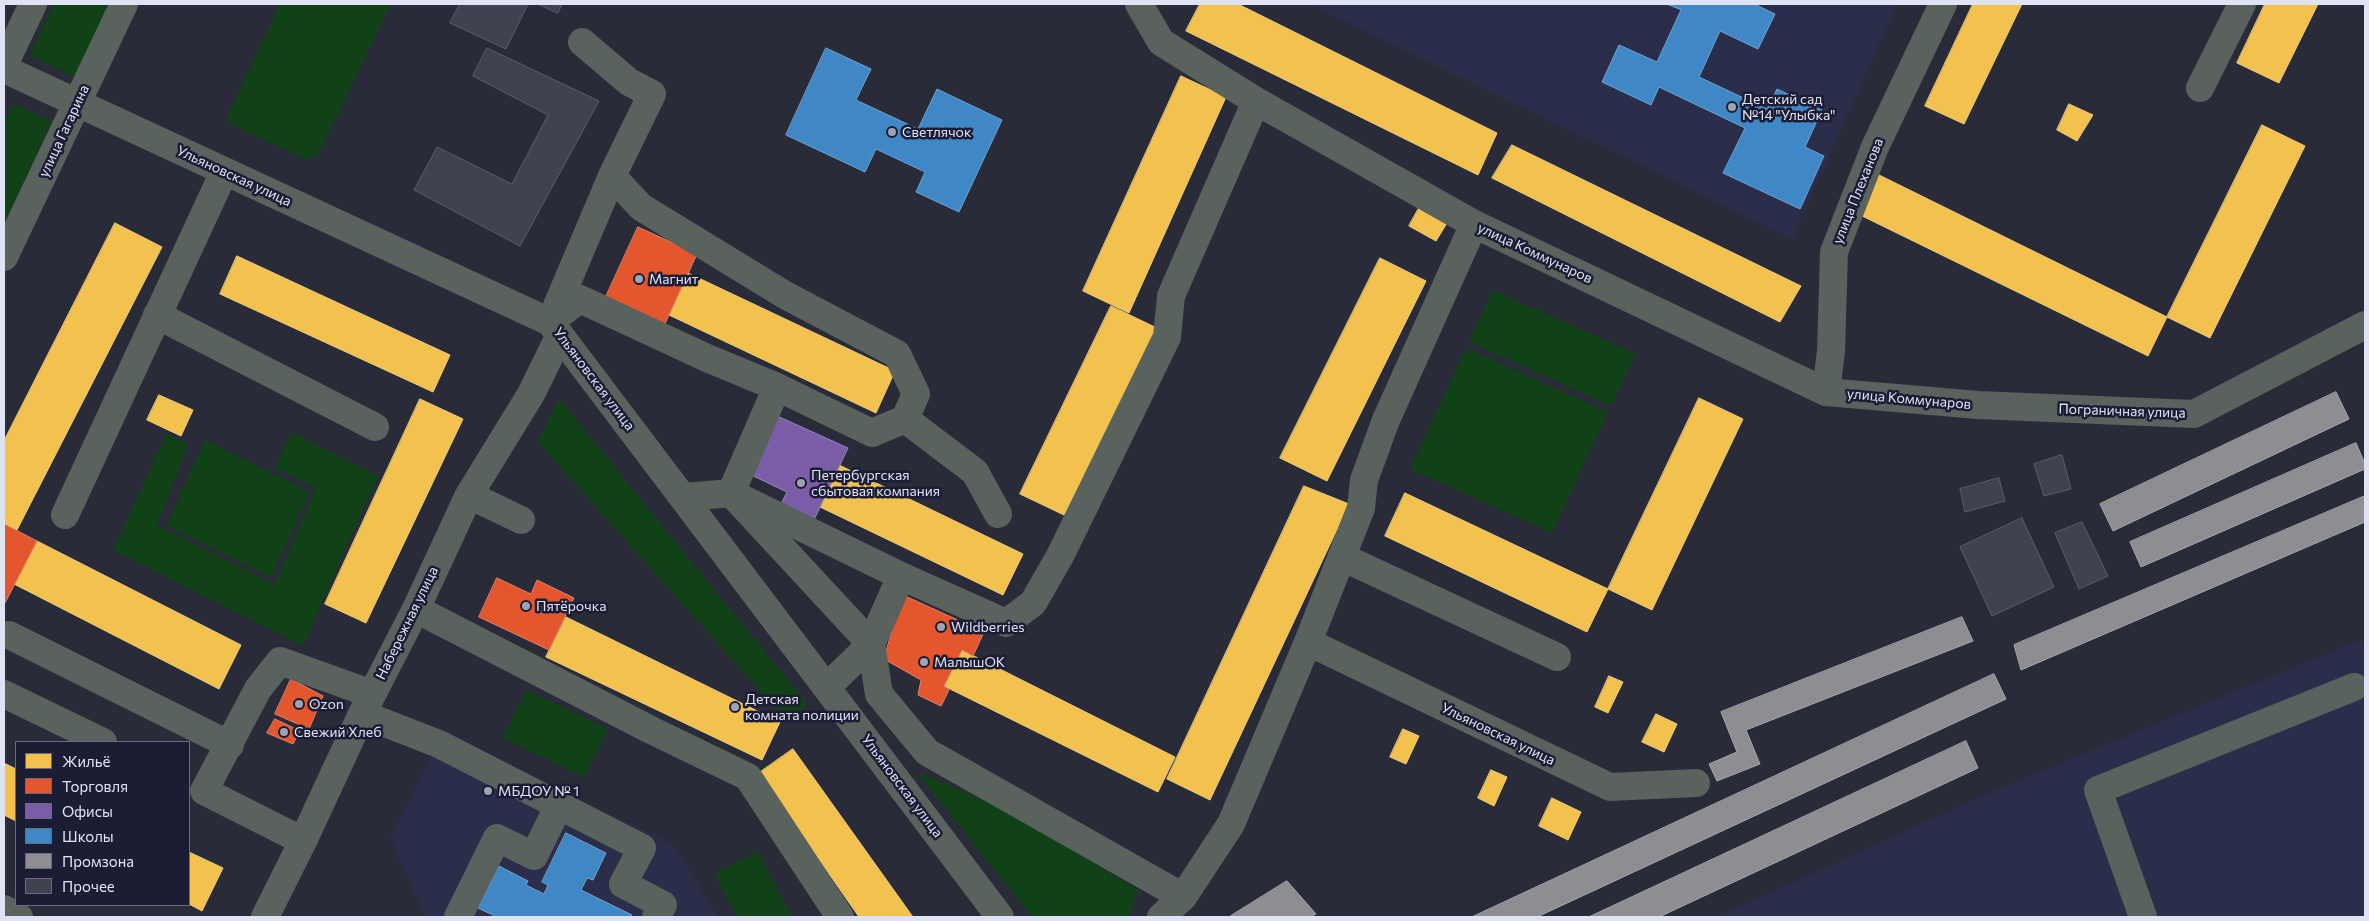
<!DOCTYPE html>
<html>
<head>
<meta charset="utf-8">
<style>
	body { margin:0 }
	#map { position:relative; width:2369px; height:921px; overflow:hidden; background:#292b38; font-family:Commissioner,sans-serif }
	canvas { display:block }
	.frame { position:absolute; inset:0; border:5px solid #e0e3f3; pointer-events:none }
	.legend { position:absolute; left:15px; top:741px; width:175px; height:165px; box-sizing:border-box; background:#1a1d34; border:1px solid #696c80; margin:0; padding:6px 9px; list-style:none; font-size:15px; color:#e0e3f3 }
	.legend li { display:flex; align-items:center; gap:10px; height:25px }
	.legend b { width:25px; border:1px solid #696c80 }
</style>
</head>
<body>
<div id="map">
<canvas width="2369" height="921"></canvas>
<div class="frame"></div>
<ul class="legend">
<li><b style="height:14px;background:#f2c14e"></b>Жильё</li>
<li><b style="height:14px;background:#e4572e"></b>Торговля</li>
<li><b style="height:14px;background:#7b5ea7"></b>Офисы</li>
<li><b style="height:14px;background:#3f88c5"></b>Школы</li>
<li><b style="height:14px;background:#8d8d92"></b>Промзона</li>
<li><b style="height:14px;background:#41424f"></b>Прочее</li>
</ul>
</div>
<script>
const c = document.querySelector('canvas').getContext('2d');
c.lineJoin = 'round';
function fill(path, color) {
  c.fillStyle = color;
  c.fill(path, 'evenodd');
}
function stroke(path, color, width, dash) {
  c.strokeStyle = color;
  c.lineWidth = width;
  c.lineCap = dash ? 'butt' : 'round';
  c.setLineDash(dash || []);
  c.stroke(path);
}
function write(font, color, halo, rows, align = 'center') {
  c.font = font + ' Commissioner,sans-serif';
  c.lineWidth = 5;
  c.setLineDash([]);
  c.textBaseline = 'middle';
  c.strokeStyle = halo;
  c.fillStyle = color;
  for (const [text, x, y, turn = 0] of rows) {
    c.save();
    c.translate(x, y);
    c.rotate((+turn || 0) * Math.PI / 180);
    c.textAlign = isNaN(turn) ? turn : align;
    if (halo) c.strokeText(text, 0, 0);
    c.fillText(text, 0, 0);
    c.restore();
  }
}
const built = new Path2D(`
	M 1309,4 L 1897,4 L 1792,239 Z
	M 2365,640 L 2365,917 L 1717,917 L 1993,791 L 2345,646 Z
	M 444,733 L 674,845 L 718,917 L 426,917 L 390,838 Z`);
const green = new Path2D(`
	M 54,4 L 109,4 L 75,77 L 30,55 Z
	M 280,4 L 387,4 L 389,8 L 318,155 L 307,160 L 232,125 L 228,115 Z
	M 13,104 L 52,121 L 4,224 L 4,122 Z
	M 1493,290 L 1636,354 L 1611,406 L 1469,342 Z
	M 1466,348 L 1608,412 L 1552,533 L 1410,469 Z
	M 559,399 L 808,705 L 786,720 L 538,442 Z
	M 292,432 L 378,476 L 303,646 L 113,550 L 167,433 L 188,445 L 157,526 L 275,585 L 316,488 L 275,468 Z
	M 205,440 L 310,492 L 271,578 L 166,526 Z
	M 526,690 L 608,729 L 584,777 L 503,738 Z
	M 917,773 C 996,800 1067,848 1138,890 L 1130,915 L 1127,917 L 1032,917 Z
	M 757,851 L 792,917 L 738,917 L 714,874 Z`);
const homes = new Path2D(`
	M 1200,4 L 1238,4 L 1497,133 L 1478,175 L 1186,31 Z
	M 1973,4 L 2022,4 L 1964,124 L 1925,106 Z
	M 2265,4 L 2318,4 L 2279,83 L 2237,63 Z
	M 1181,76 L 1226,97 L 1129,313 L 1083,291 Z
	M 2069,104 L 2093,115 L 2077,141 L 2057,130 Z
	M 2262,125 L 2305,146 L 2210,338 L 2167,317 Z
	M 1512,145 L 1801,286 L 1780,322 L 1492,178 Z
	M 1875,173 L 2167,317 L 2148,356 L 1856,213 Z
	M 1419,208 L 1447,223 L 1436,241 L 1409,226 Z
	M 115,223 L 162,247 L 17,530 L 4,524 L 4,441 Z
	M 237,256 L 450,355 L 433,392 L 220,294 Z
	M 1380,258 L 1426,281 L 1327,481 L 1280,458 Z
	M 688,273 L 895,371 L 876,413 L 669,315 Z
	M 1111,306 L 1159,329 L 1064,515 L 1020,494 Z
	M 159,395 L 193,410 L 181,436 L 147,420 Z
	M 1699,398 L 1743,419 L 1652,610 L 1608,589 Z
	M 420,399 L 463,419 L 366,623 L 325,604 Z
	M 839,465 L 1023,554 L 1003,595 L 820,507 Z
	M 1304,486 L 1349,504 L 1210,800 L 1167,779 Z
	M 1405,493 L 1608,589 L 1587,632 L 1385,536 Z
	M 37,541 L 241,645 L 219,689 L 14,584 Z
	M 566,617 L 780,722 L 762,760 L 546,657 Z
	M 962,650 L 1175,757 L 1158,792 L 944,686 Z
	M 1609,676 L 1623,682 L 1608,713 L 1595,707 Z
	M 1656,714 L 1677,724 L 1664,752 L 1642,742 Z
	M 1403,729 L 1419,736 L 1406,764 L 1390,757 Z
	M 793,749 L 913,917 L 859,917 L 759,773 Z
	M 4,763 L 16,769 L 16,821 L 4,815 Z
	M 1491,770 L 1507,777 L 1494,806 L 1478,798 Z
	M 1552,798 L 1581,812 L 1568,840 L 1539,826 Z
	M 189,852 L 223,868 L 202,911 L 189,904 Z`);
const shops = new Path2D(`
	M 638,227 L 697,254 L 663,328 L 604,301 Z
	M 4,524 L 37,541 L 5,603 L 4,602 Z
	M 497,578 L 531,594 L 537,580 L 574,598 L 549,650 L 479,617 Z
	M 903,595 L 984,632 L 973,656 L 962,650 L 944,686 L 949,690 L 941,706 L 918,695 L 921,680 L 884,659 Z
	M 291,679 L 323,696 L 309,729 L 275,714 Z
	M 275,719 L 300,731 L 293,744 L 267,733 Z`);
const offices = new Path2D(`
	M 775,415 L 848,448 L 812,524 L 779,508 L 787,492 L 747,473 Z`);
const schools = new Path2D(`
	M 1667,4 L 1754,4 L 1775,14 L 1758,49 L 1720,31 L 1699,77 L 1767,109 L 1777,89 L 1822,110 L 1805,147 L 1824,156 L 1800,209 L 1723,173 L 1745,128 L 1659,87 L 1651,105 L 1602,82 L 1619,45 L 1657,62 L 1681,10 Z
	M 826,48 L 871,69 L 856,100 L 918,129 L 937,89 L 1002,120 L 959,212 L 916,192 L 925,172 L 876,149 L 865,172 L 786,135 Z
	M 566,833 L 606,853 L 593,880 L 587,878 L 581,890 L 632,915 L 631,917 L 497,917 L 478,908 L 499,866 L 528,881 L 526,885 L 544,894 L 548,885 L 542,882 Z`);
const industry = new Path2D(`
	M 2336,392 L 2349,419 L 2113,531 L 2100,504 Z
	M 2356,443 L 2365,464 L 2365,469 L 2141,567 L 2130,542 Z
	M 2365,496 L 2365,522 L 2021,670 L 2014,645 Z
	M 1962,617 L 1973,641 L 1746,730 L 1760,764 L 1717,781 L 1709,764 L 1737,752 L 1721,712 Z
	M 1994,674 L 2006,699 L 1537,917 L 1472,917 Z
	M 1966,741 L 1978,768 L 1659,917 L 1589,917 Z
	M 1287,881 L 1316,914 L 1310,917 L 1229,917 Z`);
const building = new Path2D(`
	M 460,4 L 528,4 L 506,49 L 450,23 Z
	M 538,4 L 562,4 L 558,13 Z
	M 487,48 L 599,101 L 520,246 L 414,190 L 437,147 L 512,184 L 548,115 L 473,76 Z
	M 2062,455 L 2071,489 L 2044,496 L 2034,464 Z
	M 1999,478 L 2005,501 L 1965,512 L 1960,489 Z
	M 2022,518 L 2054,587 L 1992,616 L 1960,547 Z
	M 2082,522 L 2108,576 L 2079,589 L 2055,533 Z`);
const minor = new Path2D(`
	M 1139,4 L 1161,42 L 1256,101 L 1474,224 L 1826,392 L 1978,405 L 2194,414 L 2365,325
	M 4,65 L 33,4
	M 4,69 L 550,322 L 1000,917
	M 2200,88 L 2242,4
	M 612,176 L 641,207 L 785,295 L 897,354 L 916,394 L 905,419
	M 4,257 L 124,4
	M 157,315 L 375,427
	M 551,320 L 612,176 L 652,94 L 629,82 L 582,42
	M 550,322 L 580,299 L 707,358 L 777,387 L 731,493 L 901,576 L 871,644 L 879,694 L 927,752 L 1183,897
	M 777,387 L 872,433 L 905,419 L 975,472 L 998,514
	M 1826,392 L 1831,351 L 1834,252 L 1875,147 L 1943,4
	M 469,495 L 521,520
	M 684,497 L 731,493 L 871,644 L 827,687
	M 65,515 L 224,172
	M 1342,557 L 1557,657
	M 901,576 L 1006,623 L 1033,603 L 1060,556 L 1167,337 L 1171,296 L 1256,101
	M 416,609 L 651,730 L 748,777 L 840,917
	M 9,635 L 230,745
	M 1308,642 L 1610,787 L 1696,783
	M 4,694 L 103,742
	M 362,714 L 439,744 L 642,848 L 623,884 L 663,905 L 656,917
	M 303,841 L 204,791 L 258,689 L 280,661 L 372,694
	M 4,909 L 19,917
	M 265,917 L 303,841 L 362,714 L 416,609 L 469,495 L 531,394 L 560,335
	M 458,917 L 497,838 L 534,856 L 559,805
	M 1161,917 L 1183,897 L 1231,824 L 1308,642 L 1361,508 L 1364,480 L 1386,420 L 1474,224
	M 2143,917 L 2098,790 L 2354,687`);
const markers = [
	[1732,107,5,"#a0a3b2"],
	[892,132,5,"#a0a3b2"],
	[639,279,5,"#a0a3b2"],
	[801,483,5,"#a0a3b2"],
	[526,606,5,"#a0a3b2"],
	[941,627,5,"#a0a3b2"],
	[924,662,5,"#a0a3b2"],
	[299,704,5,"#a0a3b2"],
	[735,707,5,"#a0a3b2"],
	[284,732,5,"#a0a3b2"],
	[488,791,5,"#a0a3b2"]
];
const poiNames = [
	["Детский сад",1742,99],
	["№14 \"Улыбка\"",1742,115],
	["Светлячок",902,132],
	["Магнит",649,279],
	["Петербургская",811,475],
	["сбытовая компания",811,491],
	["Пятёрочка",536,606],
	["Wildberries",951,627],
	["МалышОК",934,662],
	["Детская",745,699],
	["комната полиции",745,715],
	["Ozon",309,704],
	["Свежий Хлеб",294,732],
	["МБДОУ № 1",498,791]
];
const streetNames = [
	["улица Гагарина",64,131,-65],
	["Ульяновская улица",234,176,25],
	["улица Плеханова",1858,191,-68],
	["улица Коммунаров",1535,253,25],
	["Ульяновская улица",594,379,53],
	["улица Коммунаров",1909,399,5],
	["Пограничная улица",2122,411,2],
	["Набережная улица",407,623,-64],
	["Ульяновская улица",1498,734,26],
	["Ульяновская улица",902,786,53]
];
fill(built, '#2b2e4a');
fill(green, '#114116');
fill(homes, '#f2c14e');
stroke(homes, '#edcb80', 1);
fill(shops, '#e4572e');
stroke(shops, '#e38169', 1);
fill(offices, '#7b5ea7');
stroke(offices, '#9986be', 1);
fill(schools, '#3f88c5');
stroke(schools, '#6fa3d3', 1);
fill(industry, '#8d8d92');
stroke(industry, '#a6a7af', 1);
fill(building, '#41424f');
stroke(building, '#5b5d68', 1);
stroke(minor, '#5a625d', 28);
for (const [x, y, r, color] of markers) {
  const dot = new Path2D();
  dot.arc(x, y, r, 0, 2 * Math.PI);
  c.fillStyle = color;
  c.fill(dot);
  stroke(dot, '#1a1d34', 2);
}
write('14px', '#e0e3f3', '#1a1d34', poiNames, 'left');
write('14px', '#e0e3f3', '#1a1d34', streetNames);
</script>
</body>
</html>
